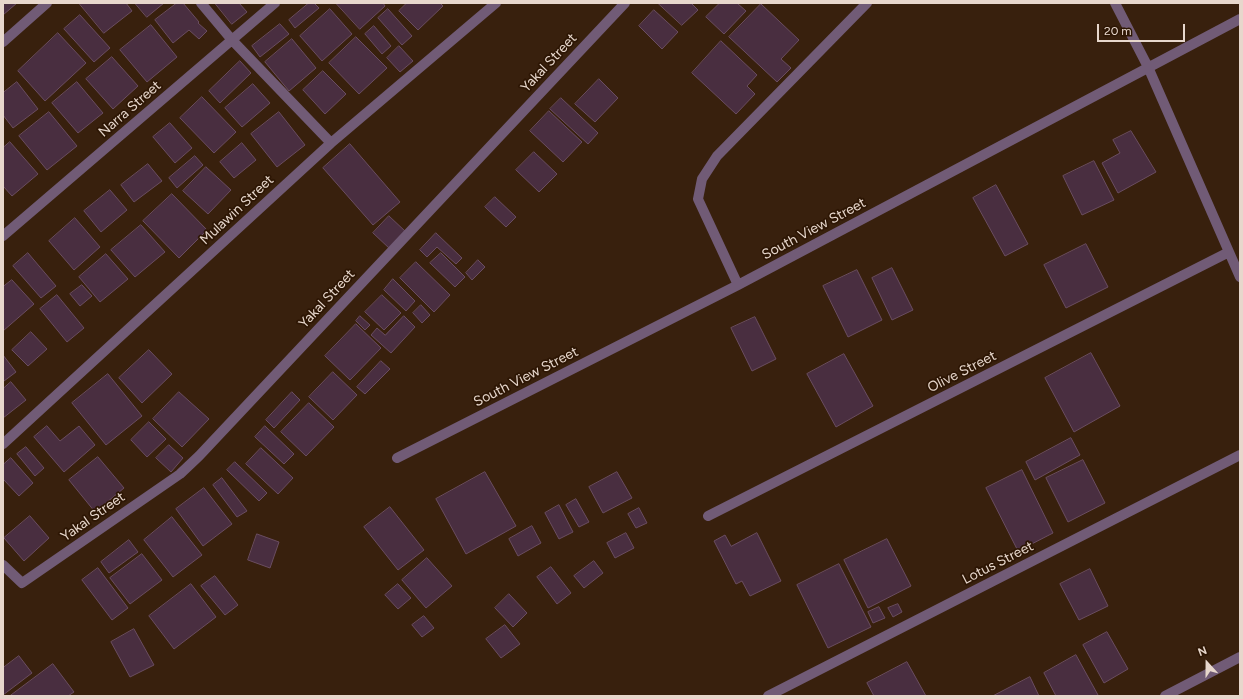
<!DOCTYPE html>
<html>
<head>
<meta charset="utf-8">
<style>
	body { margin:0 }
	#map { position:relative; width:1243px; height:699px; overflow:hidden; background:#38200d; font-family:Figtree,sans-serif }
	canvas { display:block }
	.frame { position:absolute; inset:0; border:4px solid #e7d7cc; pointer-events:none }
	.north { position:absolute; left:1187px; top:643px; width:40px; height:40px; -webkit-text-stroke:3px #2d1604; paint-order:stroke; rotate:339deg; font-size:11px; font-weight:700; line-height:16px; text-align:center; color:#e7d7cc }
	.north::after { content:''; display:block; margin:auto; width:14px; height:18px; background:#e7d7cc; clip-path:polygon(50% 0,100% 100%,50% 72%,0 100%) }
	.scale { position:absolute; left:1097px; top:24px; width:88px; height:18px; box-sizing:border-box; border:2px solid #e7d7cc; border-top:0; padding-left:5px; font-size:12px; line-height:14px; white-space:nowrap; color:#e7d7cc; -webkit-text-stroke:3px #2d1604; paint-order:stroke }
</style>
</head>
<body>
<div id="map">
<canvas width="1243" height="699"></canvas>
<div class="frame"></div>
<div class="north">N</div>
<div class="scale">20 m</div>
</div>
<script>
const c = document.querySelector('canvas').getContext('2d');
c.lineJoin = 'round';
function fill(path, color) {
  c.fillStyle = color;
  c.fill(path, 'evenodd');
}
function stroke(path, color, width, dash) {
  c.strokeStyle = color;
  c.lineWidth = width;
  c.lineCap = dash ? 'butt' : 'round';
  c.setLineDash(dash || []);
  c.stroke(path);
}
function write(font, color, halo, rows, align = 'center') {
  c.font = font + ' Figtree,sans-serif';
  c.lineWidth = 3.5;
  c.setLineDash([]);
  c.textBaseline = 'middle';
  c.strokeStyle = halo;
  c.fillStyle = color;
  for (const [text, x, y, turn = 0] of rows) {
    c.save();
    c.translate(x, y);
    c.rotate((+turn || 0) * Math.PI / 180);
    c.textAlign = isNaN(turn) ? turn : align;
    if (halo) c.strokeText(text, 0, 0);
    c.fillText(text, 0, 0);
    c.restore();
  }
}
const building = new Path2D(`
	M 3,3 L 17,3 L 3,15 Z
	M 79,3 L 126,3 L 132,11 L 104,33 Z
	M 135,3 L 164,3 L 147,17 Z
	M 177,3 L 183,3 L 199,22 L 198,23 L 207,31 L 199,39 L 189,30 L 173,43 L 155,20 Z
	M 215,3 L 239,3 L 247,12 L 232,24 Z
	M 309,3 L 314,3 L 319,8 L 295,28 L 289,20 Z
	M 336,3 L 383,3 L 385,6 L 360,29 Z
	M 407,3 L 440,3 L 443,6 L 418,30 L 399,11 Z
	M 658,3 L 691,3 L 698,10 L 682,25 Z
	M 720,3 L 737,3 L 746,11 L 724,34 L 706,17 Z
	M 761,4 L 799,40 L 781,59 L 791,68 L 777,82 L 729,37 Z
	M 330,9 L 352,34 L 322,61 L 300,36 Z
	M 388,9 L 412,36 L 402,45 L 378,18 Z
	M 654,10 L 678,32 L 662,49 L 639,26 Z
	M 80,15 L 110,48 L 94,62 L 64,29 Z
	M 280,24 L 289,34 L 260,57 L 252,46 Z
	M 151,25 L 177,57 L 147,82 L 120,50 Z
	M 374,26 L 391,46 L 382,54 L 365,34 Z
	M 58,33 L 86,63 L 45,101 L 18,71 Z
	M 356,37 L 387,68 L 359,94 L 329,63 Z
	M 292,39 L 316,68 L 289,91 L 265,62 Z
	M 721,41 L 757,75 L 747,86 L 755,94 L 736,114 L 692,73 Z
	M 399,46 L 413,61 L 400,72 L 387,58 Z
	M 112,57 L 138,86 L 113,109 L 86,79 Z
	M 240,61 L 251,73 L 220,103 L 209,91 Z
	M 323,71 L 346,94 L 325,114 L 303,90 Z
	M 599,79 L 618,98 L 595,122 L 575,104 Z
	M 17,82 L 38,109 L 13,128 L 3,115 L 3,93 Z
	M 77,82 L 103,113 L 78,133 L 52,103 Z
	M 253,84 L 270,103 L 242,127 L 225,108 Z
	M 202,97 L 236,132 L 214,153 L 180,118 Z
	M 561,98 L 598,133 L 588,144 L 550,109 Z
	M 549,111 L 582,142 L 563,162 L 530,131 Z
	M 49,112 L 77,146 L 47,170 L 19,136 Z
	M 279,112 L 305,145 L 277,167 L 251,134 Z
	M 170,123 L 192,148 L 175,163 L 153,137 Z
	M 1131,131 L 1156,172 L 1118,193 L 1102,163 L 1120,153 L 1113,140 Z
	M 10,142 L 38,174 L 12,196 L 3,186 L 3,148 Z
	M 242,143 L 256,160 L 234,178 L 220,162 Z
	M 350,144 L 400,202 L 373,225 L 323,168 Z
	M 534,152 L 557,174 L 539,192 L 516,170 Z
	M 195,156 L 203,165 L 177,188 L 169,178 Z
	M 1094,161 L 1114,200 L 1082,215 L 1063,176 Z
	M 148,164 L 162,181 L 134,202 L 121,185 Z
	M 206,167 L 231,190 L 208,214 L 183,191 Z
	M 996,185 L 1028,244 L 1005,256 L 973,198 Z
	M 110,190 L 127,210 L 101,232 L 84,211 Z
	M 172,194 L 207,230 L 179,258 L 143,221 Z
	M 495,197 L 516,217 L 506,227 L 485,207 Z
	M 389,216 L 406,232 L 390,249 L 373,233 Z
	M 75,218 L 100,247 L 74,270 L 49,241 Z
	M 141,225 L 165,252 L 135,277 L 111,250 Z
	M 436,233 L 462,258 L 456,264 L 437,247 L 427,257 L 420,250 Z
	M 1086,244 L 1108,287 L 1066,308 L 1044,265 Z
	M 28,253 L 56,286 L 41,298 L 13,266 Z
	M 441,253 L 465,277 L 455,287 L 430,263 Z
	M 106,254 L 128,279 L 100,302 L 79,277 Z
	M 478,260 L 485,267 L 472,280 L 466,273 Z
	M 416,262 L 450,295 L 434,312 L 400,278 Z
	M 892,268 L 913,310 L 892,320 L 872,278 Z
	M 857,270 L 882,320 L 848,337 L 823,286 Z
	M 393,279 L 415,301 L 406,311 L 384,290 Z
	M 12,280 L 34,304 L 3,331 L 3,287 Z
	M 82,285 L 92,296 L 80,306 L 70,294 Z
	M 57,295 L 84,328 L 67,342 L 40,309 Z
	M 382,295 L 401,313 L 384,330 L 365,312 Z
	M 421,305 L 430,315 L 422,323 L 413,313 Z
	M 360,316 L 370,325 L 365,330 L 356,321 Z
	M 404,316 L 415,327 L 391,353 L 371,335 L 377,328 L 385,335 Z
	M 755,317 L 776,359 L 752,371 L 731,328 Z
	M 356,324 L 381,348 L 350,380 L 325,356 Z
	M 31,332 L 47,349 L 28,366 L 12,350 Z
	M 149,350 L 172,374 L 142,403 L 119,378 Z
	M 1091,353 L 1120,406 L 1074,432 L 1045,378 Z
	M 844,354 L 873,406 L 836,427 L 807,374 Z
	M 3,355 L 16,372 L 4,381 L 3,379 Z
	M 381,361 L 390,369 L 365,394 L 357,387 Z
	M 333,372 L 357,395 L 333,420 L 309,397 Z
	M 108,374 L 142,416 L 106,445 L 72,403 Z
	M 11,382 L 26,400 L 3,418 L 3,389 Z
	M 179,392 L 209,419 L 182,447 L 153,419 Z
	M 292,392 L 300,400 L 274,428 L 266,420 Z
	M 309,403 L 334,427 L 306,456 L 281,432 Z
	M 149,422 L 166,439 L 147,457 L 131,440 Z
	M 47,426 L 60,441 L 79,426 L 95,445 L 64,472 L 34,437 Z
	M 265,426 L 294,454 L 284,464 L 255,437 Z
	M 1071,438 L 1080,455 L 1035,480 L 1026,462 Z
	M 169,445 L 183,458 L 171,472 L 156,458 Z
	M 26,447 L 44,468 L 35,476 L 17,454 Z
	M 261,448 L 293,478 L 278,494 L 246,464 Z
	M 98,457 L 124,488 L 95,512 L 69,480 Z
	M 11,458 L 33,483 L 19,496 L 3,479 L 3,465 Z
	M 1083,460 L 1105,503 L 1068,522 L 1046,478 Z
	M 235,462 L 267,493 L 259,501 L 227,470 Z
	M 1022,470 L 1053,533 L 1018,551 L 986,488 Z
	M 485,472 L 516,526 L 466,554 L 436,499 Z
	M 617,472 L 632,498 L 603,513 L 589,487 Z
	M 222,478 L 247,511 L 237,517 L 213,485 Z
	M 204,488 L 232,524 L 203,546 L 176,509 Z
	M 576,499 L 589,522 L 579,527 L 566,505 Z
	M 559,505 L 573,532 L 559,539 L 545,513 Z
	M 390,507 L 424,550 L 398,570 L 364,527 Z
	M 639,508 L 647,523 L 636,528 L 628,514 Z
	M 30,516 L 49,538 L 24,561 L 4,538 Z
	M 172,517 L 202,555 L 173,577 L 144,540 Z
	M 532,526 L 541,543 L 518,556 L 509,539 Z
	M 626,533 L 634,548 L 615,558 L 607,543 Z
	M 757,533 L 781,581 L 750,596 L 742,581 L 736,584 L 714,541 L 725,535 L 731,546 Z
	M 257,534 L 279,542 L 270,568 L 248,560 Z
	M 887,539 L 911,586 L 868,608 L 844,560 Z
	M 129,540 L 138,552 L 109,573 L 101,562 Z
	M 142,554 L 162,580 L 130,604 L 110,578 Z
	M 427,558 L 452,586 L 426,608 L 402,580 Z
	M 594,561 L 603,573 L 584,588 L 574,576 Z
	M 839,564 L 871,627 L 828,648 L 797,585 Z
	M 551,567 L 571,593 L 557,604 L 537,577 Z
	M 98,568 L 128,608 L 112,620 L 82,580 Z
	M 1090,569 L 1108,606 L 1079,620 L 1060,584 Z
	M 215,576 L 238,605 L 225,615 L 201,586 Z
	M 191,584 L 216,617 L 174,649 L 149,616 Z
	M 398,584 L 411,598 L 398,609 L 385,595 Z
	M 509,594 L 527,613 L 513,627 L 495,608 Z
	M 898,604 L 902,612 L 893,617 L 888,608 Z
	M 879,607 L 885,618 L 873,623 L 868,612 Z
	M 424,616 L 434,628 L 422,637 L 412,625 Z
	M 505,625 L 520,644 L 501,658 L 486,639 Z
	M 134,629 L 154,665 L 130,677 L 111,642 Z
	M 1107,632 L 1128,669 L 1104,683 L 1083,645 Z
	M 1076,655 L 1098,695 L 1095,696 L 1056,696 L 1044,673 Z
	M 19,656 L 32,673 L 3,695 L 3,668 Z
	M 907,662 L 926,696 L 874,696 L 867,683 Z
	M 53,664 L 74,692 L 68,696 L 10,696 Z
	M 1030,677 L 1039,696 L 993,696 Z`);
const minor = new Path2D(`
	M 201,3 L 232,40 L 331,143
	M 1115,3 L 1148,67 L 1240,277
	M 3,42 L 47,3
	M 3,236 L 275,3
	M 738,285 L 698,199 L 702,179 L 717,156 L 867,3
	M 3,444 L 331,143 L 496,3
	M 397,458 L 738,285 L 1240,19
	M 708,516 L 1229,252
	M 3,565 L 22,583 L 180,474 L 199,456 L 625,3
	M 768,696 L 1240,455
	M 1165,696 L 1240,657`);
const streetNames = [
	["Yakal Street",549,63,-47],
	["Narra Street",130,109,-41],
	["Mulawin Street",237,210,-43],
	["South View Street",814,229,-28],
	["Yakal Street",327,299,-47],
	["Olive Street",962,372,-27],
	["South View Street",526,377,-27],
	["Yakal Street",93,517,-35],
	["Lotus Street",998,563,-27]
];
fill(building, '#492e40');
stroke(building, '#6a4d60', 1);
stroke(minor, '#715b76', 10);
write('14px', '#e7d7cc', '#2d1604', streetNames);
</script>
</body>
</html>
